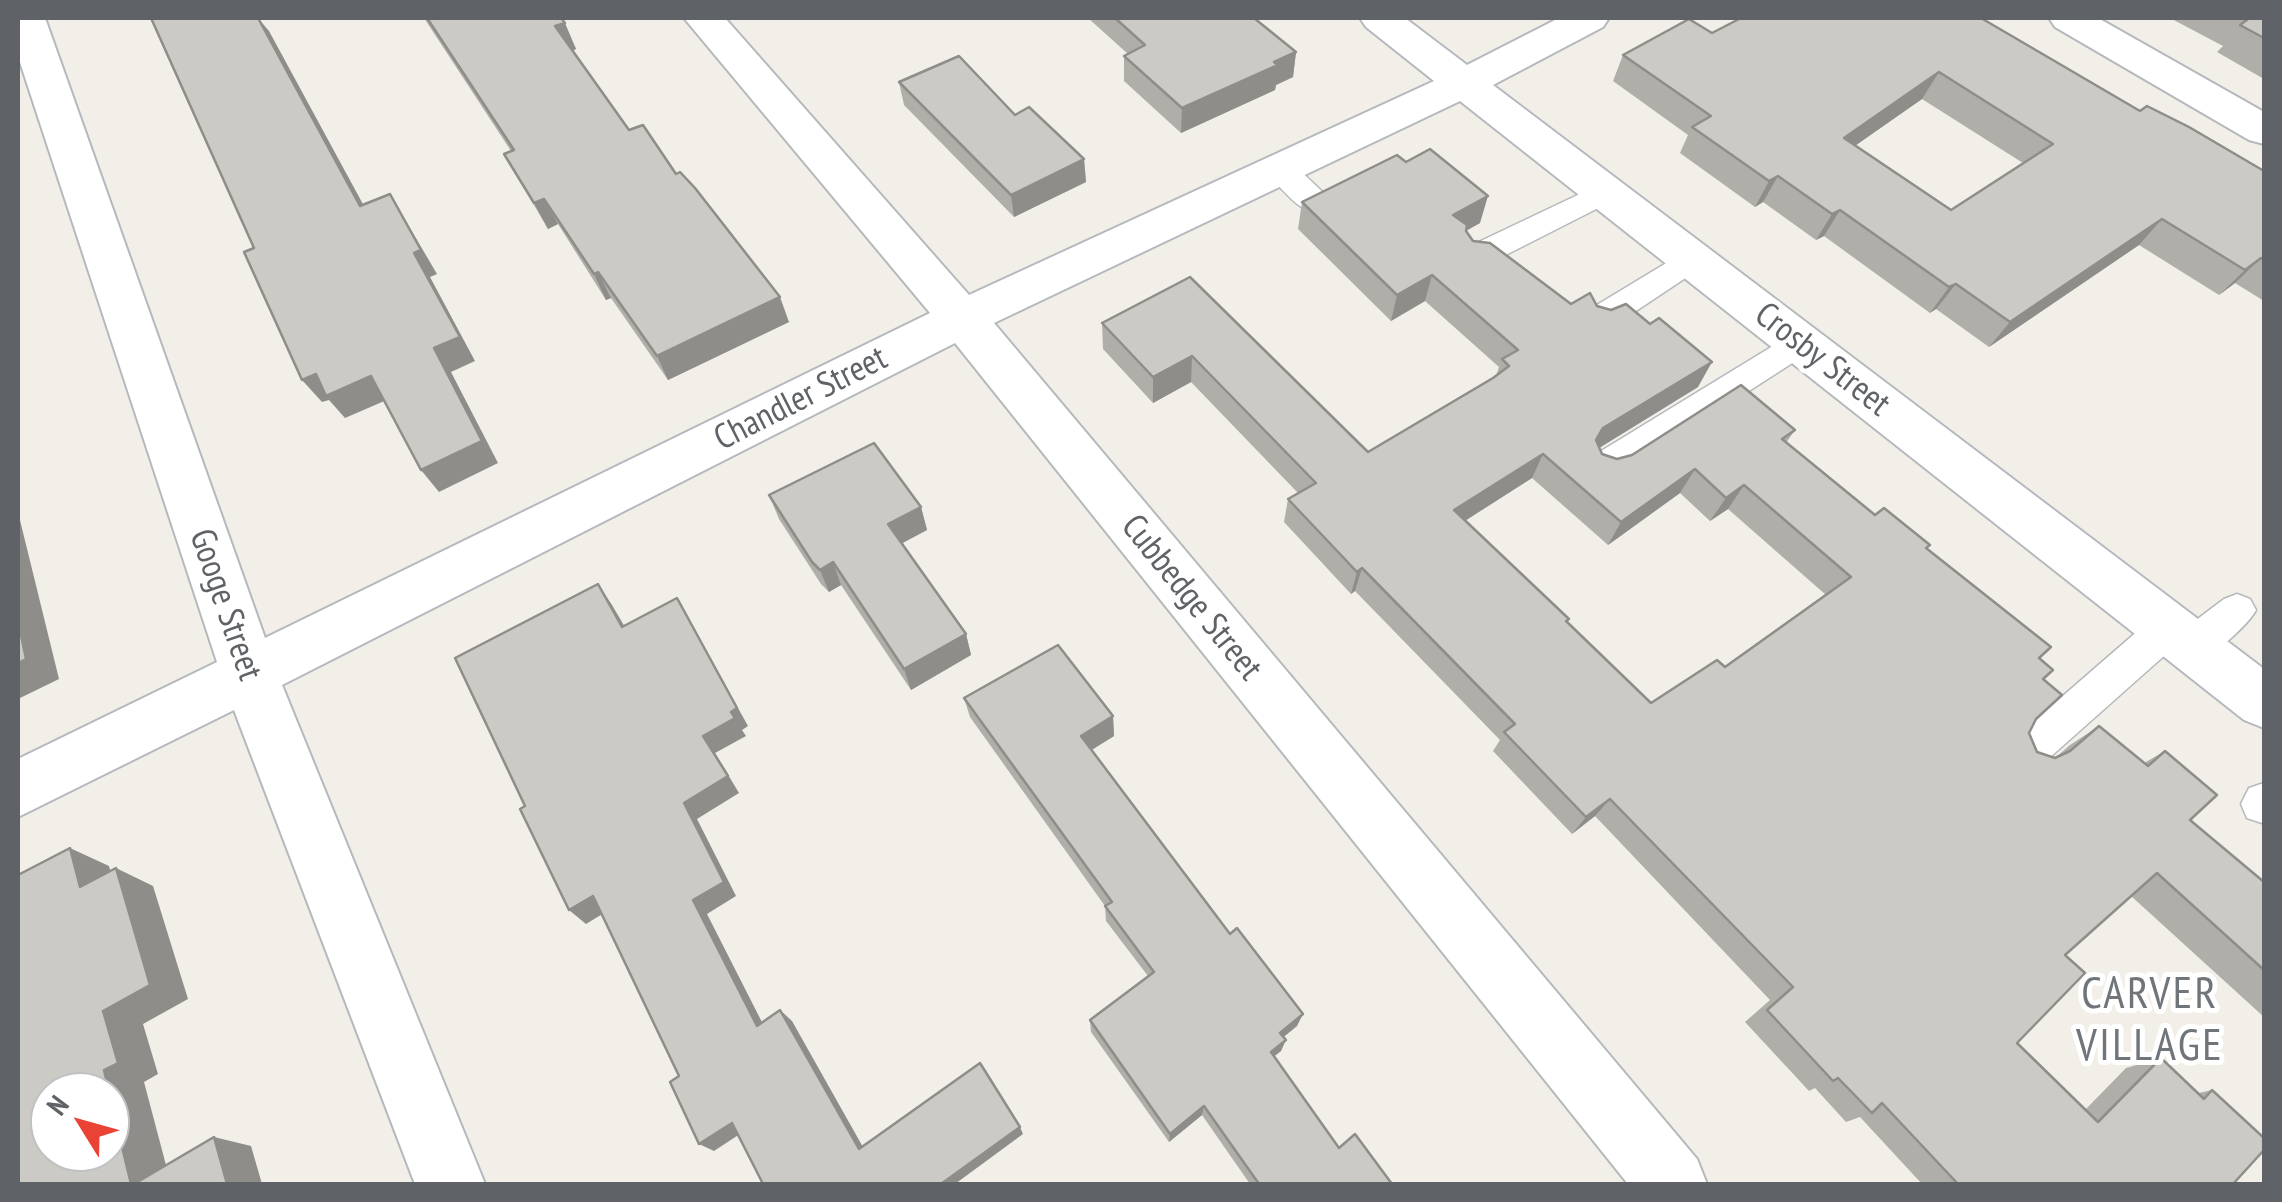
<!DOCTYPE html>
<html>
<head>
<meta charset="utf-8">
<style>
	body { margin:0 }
	#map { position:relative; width:2282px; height:1202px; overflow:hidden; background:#f1efe8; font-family:"PT Sans Narrow",sans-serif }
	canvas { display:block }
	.frame { position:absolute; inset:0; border:20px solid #5f6368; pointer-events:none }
	.north { position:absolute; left:30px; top:1072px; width:100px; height:100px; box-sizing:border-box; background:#fff; border:2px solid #bfc1c3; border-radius:50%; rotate:307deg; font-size:28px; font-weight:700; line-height:40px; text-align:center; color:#5f6368 }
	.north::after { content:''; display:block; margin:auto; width:35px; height:45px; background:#ea4335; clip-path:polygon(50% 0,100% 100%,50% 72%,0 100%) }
</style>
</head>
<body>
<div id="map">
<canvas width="2282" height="1202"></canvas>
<div class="frame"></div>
<div class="north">N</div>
</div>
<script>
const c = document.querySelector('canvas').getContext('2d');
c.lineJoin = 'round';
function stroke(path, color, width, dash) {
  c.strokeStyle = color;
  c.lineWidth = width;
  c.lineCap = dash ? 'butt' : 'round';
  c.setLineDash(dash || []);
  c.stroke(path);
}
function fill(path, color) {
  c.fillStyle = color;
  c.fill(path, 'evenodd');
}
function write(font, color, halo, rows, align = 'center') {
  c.font = font + ' "PT Sans Narrow",sans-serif';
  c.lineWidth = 10;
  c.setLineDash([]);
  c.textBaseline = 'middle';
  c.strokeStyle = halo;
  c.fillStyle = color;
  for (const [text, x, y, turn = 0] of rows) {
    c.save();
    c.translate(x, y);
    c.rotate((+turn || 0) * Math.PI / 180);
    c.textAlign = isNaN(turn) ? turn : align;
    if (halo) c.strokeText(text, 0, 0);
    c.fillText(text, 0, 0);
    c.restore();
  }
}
const service = new Path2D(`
	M 1280,159 L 1291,162 L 1329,198 L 1333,205 L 1329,212 C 1304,220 1286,192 1269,176 L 1265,169 L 1269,162 Z
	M 1605,182 L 1616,185 L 1620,192 L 1616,199 L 1488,264 L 1477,267 L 1466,264 L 1461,256 L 1466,248 Z
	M 1691,248 L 1702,251 L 1707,259 L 1702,267 L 1609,329 L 1598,332 L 1587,329 L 1582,320 L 1587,311 Z
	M 1799,330 L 1811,333 L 1815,342 L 1811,351 L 1617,476 L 1605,480 L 1593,476 L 1587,466 L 1593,456 Z
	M 2237,594 L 2250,599 L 2256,610 C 2249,624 2210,660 2193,662 C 2189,662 2182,659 2177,658 L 2173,648 L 2039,767 L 2025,773 L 2011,767 L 2005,754 L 2011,741 L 2155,616 L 2168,612 L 2181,616 L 2187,627 L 2224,599 Z
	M 2264,783 L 2264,822 L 2262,823 L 2247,818 L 2241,804 L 2249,788 Z`);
const minor = new Path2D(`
	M 18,18 L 45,18 L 265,638 L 930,313 L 684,18 L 725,18 L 969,295 L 1434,81 L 1366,27 L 1360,18 L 1405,18 L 1467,65 L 1559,18 L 1609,18 L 1603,27 L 1493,85 L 2264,669 L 2264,728 L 2244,720 L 1460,101 L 994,323 L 1697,1159 L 1707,1184 L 1628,1184 L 955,343 L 282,685 L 485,1184 L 415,1184 L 234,710 L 18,817 L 18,759 L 217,662 L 18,56 Z
	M 2049,18 L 2098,18 L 2264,112 L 2264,144 L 2249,140 L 2055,27 Z`);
const wall = new Path2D(`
	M 424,18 L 561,18 L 576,49 L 573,51 L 629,130 L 676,174 L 789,322 L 668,380 L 611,298 L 606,300 L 558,224 L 548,229 L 504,154 L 511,151 Z
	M 1088,18 L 1254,18 L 1296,52 L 1293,77 L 1276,85 L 1275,90 L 1181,133 L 1124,81 L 1124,56 L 1128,54 Z
	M 1741,18 L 2140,111 L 2264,171 L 2264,301 L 2235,283 L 2219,295 L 2139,245 L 1989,347 L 1936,309 L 1930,313 L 1824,236 L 1816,240 L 1763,202 L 1755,207 L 1680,153 L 1688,135 L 1613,81 L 1623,55 L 1712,33 ZM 1922,99 L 2023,163 L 1951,210 L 1856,145 Z
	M 2170,18 L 2264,18 L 2264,79 L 2217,52 L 2223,46 Z
	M 899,82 L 1015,115 L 1084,159 L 1086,182 L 1014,217 L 904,105 Z
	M 1302,202 L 1480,223 L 1466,231 L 1473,241 L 1571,304 L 1597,306 L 1698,387 L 1599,448 L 1602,454 L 1617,459 L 1795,430 L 1786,443 L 1875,515 L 1927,548 L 2039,658 L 2043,679 L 2036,719 L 2029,733 L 2037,752 L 2055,758 L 2070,745 L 2099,726 L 2144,763 L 2165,751 L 2190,820 L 2264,882 L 2264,1017 L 2131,896 L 2065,955 L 2017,1043 L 2085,1110 L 2126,1068 L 2161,1058 L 2199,1093 L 2212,1090 L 2233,1184 L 1922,1184 L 1860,1117 L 1846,1122 L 1815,1088 L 1809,1091 L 1745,1022 L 1770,1000 L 1595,816 L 1572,834 L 1493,751 L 1500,740 L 1355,591 L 1351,594 L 1284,522 L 1288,499 L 1298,493 L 1191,382 L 1153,403 L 1103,349 L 1102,323 L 1190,277 L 1368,452 L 1496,376 L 1499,367 L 1425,301 L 1391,321 L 1298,229 ZM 1532,478 L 1608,545 L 1680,493 L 1710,521 L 1728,509 L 1826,595 L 1725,667 L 1651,703 L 1567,622 L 1569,619 L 1466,520 Z
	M 769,495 L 921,507 L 927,530 L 902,543 L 966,634 L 971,655 L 911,690 L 841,585 L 829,592 L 821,584 L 779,519 Z
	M 964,698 L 1113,716 L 1114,736 L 1092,750 L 1297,1026 L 1283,1037 L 1281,1051 L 1274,1056 L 1339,1148 L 1392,1184 L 1250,1184 L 1202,1115 L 1169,1142 L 1091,1032 L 1090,1020 L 1148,976 L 1106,921 L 1105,906 L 970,717 Z`);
const shadedWall = new Path2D(`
	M 258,18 L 269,31 L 377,230 L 360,206 Z
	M 565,23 L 576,49 L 567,53 L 555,26 Z
	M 1296,52 L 1293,77 L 1276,85 L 1275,90 L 1181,133 L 1182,108 Z
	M 1939,72 L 1922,99 L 1829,164 L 1844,138 Z
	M 1084,159 L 1086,182 L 1014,217 L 1011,195 Z
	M 1778,176 L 1763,202 L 1755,207 L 1769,181 Z
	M 390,194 L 437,274 L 430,277 L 475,361 L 451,372 L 498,463 L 439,492 L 421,470 L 434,348 Z
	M 1488,196 L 1480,223 L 1445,242 L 1453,215 Z
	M 544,199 L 558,224 L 548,229 L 534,203 Z
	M 1840,210 L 1824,236 L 1816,240 L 1832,214 Z
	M 2162,219 L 2139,245 L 1989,347 L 2010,322 Z
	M 2261,258 L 2235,283 L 2219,295 L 2245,270 Z
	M 598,272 L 611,298 L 606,300 L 594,274 Z
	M 1432,275 L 1425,301 L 1391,321 L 1397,295 Z
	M 1956,284 L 1936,309 L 1930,313 L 1949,287 Z
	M 780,297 L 789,322 L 668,380 L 657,356 Z
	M 1192,356 L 1191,382 L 1153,403 L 1153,377 Z
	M 1712,362 L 1698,387 L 1591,453 L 1596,440 L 1603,428 Z
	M 316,374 L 371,376 L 389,399 L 345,418 L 329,400 L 322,402 L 302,380 Z
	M 1543,454 L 1532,478 L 1446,533 L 1454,510 Z
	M 1695,469 L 1680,493 L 1608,545 L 1621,522 Z
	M 1744,485 L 1728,509 L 1710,521 L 1726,498 Z
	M 921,507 L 927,530 L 895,547 L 888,524 Z
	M 18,512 L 59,679 L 18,699 Z
	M 833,562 L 841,585 L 829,592 L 820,570 Z
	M 1362,568 L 1355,591 L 1351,594 L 1357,572 Z
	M 598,584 L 612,605 L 636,646 L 622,627 Z
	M 677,598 L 748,726 L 742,730 L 746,736 L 715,753 L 739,793 L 697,819 L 736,896 L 707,914 L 769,1036 L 757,1026 L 693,900 L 684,803 L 703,736 Z
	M 966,634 L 971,655 L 911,690 L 904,669 Z
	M 1113,716 L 1114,736 L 1083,755 L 1081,736 Z
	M 1610,799 L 1595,816 L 1572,834 L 1586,817 Z
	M 70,848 L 109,866 L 119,904 L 80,887 Z
	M 116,868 L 153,886 L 188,999 L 143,1024 L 158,1074 L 144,1082 L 171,1184 L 131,1184 L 104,1070 L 103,1011 Z
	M 593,896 L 609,910 L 586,924 L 569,910 Z
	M 780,1010 L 792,1021 L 868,1156 L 859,1149 Z
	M 1303,1014 L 1297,1026 L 1275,1044 L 1280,1033 Z
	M 1286,1040 L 1281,1051 L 1267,1062 L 1271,1052 Z
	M 1204,1106 L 1202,1115 L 1169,1142 L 1170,1134 Z
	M 732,1123 L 746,1130 L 714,1151 L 699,1144 Z
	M 1020,1127 L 1023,1134 L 955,1184 L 941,1184 Z
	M 214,1137 L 251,1146 L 262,1184 L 227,1184 Z`);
const building = new Path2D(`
	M 151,18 L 258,18 L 360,206 L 390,194 L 421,250 L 414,253 L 460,337 L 434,348 L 482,441 L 421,470 L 371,376 L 326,396 L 316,374 L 302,380 L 244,252 L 254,248 Z
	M 427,18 L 561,18 L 565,23 L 555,26 L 629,130 L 643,125 L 676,174 L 680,172 L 695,188 L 780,297 L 657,356 L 598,272 L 594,274 L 544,199 L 534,203 L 504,154 L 514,150 Z
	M 1115,18 L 1254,18 L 1296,52 L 1274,62 L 1278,65 L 1182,108 L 1124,56 L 1145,45 Z
	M 1741,18 L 1981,18 L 2140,111 L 2147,106 L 2189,127 L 2264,171 L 2264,260 L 2261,258 L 2245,270 L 2162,219 L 2010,322 L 1956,284 L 1949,287 L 1840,210 L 1832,214 L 1778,176 L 1769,181 L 1692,127 L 1711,116 L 1623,55 L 1689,19 L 1712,33 ZM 1939,72 L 2053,144 L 1951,210 L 1844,138 Z
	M 2245,18 L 2264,18 L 2264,38 L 2240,25 L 2248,19 Z
	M 959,56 L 1015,115 L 1029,107 L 1084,159 L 1011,195 L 899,82 Z
	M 1430,149 L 1488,196 L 1453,215 L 1467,225 L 1466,231 L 1473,241 L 1490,243 L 1571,304 L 1590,293 L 1597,306 L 1611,310 L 1626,304 L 1650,324 L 1659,318 L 1712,362 L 1603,428 L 1596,440 L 1602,454 L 1617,459 L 1632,455 L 1741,385 L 1795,430 L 1782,439 L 1875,515 L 1884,508 L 1930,545 L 1926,548 L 2051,647 L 2039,658 L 2053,670 L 2043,679 L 2062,695 L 2036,719 L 2029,733 L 2037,752 L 2055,758 L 2070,751 L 2099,726 L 2148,766 L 2165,751 L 2217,795 L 2190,820 L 2264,882 L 2264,970 L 2157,873 L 2065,955 L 2085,973 L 2017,1043 L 2098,1122 L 2161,1058 L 2204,1099 L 2212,1090 L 2264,1138 L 2264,1150 L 2233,1184 L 1958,1184 L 1882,1103 L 1872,1113 L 1838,1078 L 1833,1081 L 1767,1010 L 1793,987 L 1610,799 L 1586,817 L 1504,732 L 1515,724 L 1362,568 L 1357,572 L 1288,499 L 1316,483 L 1192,356 L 1153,377 L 1102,323 L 1190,277 L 1368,452 L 1493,378 L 1509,366 L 1502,359 L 1518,350 L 1432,275 L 1397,295 L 1302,202 L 1397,155 L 1406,162 ZM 1543,454 L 1621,522 L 1695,469 L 1726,498 L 1744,485 L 1851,577 L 1725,667 L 1717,660 L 1651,703 L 1566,621 L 1569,619 L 1454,510 Z
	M 874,443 L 921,507 L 888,524 L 966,634 L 904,669 L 833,562 L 820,570 L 812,562 L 769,495 Z
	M 598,584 L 622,627 L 677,598 L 737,708 L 731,712 L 735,718 L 703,736 L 728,776 L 684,803 L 724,882 L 693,900 L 757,1026 L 780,1010 L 859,1149 L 980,1063 L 1020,1127 L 941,1184 L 763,1184 L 732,1123 L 699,1144 L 670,1082 L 679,1076 L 593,896 L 569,910 L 520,809 L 525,806 L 455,658 Z
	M 18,621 L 26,659 L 18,663 Z
	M 1058,645 L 1113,716 L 1081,736 L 1230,934 L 1237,928 L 1303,1014 L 1280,1033 L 1286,1040 L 1271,1052 L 1339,1148 L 1355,1134 L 1392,1184 L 1259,1184 L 1204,1106 L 1170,1134 L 1090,1020 L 1154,972 L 1105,906 L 1112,902 L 964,698 Z
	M 70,848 L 80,887 L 116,868 L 150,985 L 103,1011 L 118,1063 L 104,1070 L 109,1092 L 50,1092 L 50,1152 L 110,1152 L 110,1097 L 131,1184 L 18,1184 L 18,875 Z
	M 214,1137 L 227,1184 L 134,1184 Z`);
const streetNames = [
	["Crosby Street",1822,360,38],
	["Chandler Street",801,399,-27],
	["Cubbedge Street",1191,598,51],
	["Googe Street",225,605,71]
];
const nearNeighbourhoodnames = [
	["CARVER",2150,995],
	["VILLAGE",2150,1047]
];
stroke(service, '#b5b8bc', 3);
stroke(minor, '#b5b8bc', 4);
fill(service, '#fff');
fill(minor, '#fff');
fill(wall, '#afaea9');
fill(shadedWall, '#8f8d8a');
fill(building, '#cccac5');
stroke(building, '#8f8d8a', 2.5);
write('35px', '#5f6368', '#fff', streetNames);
c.letterSpacing = '2.5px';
write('45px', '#70757a', '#fff', nearNeighbourhoodnames);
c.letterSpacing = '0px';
</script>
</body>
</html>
